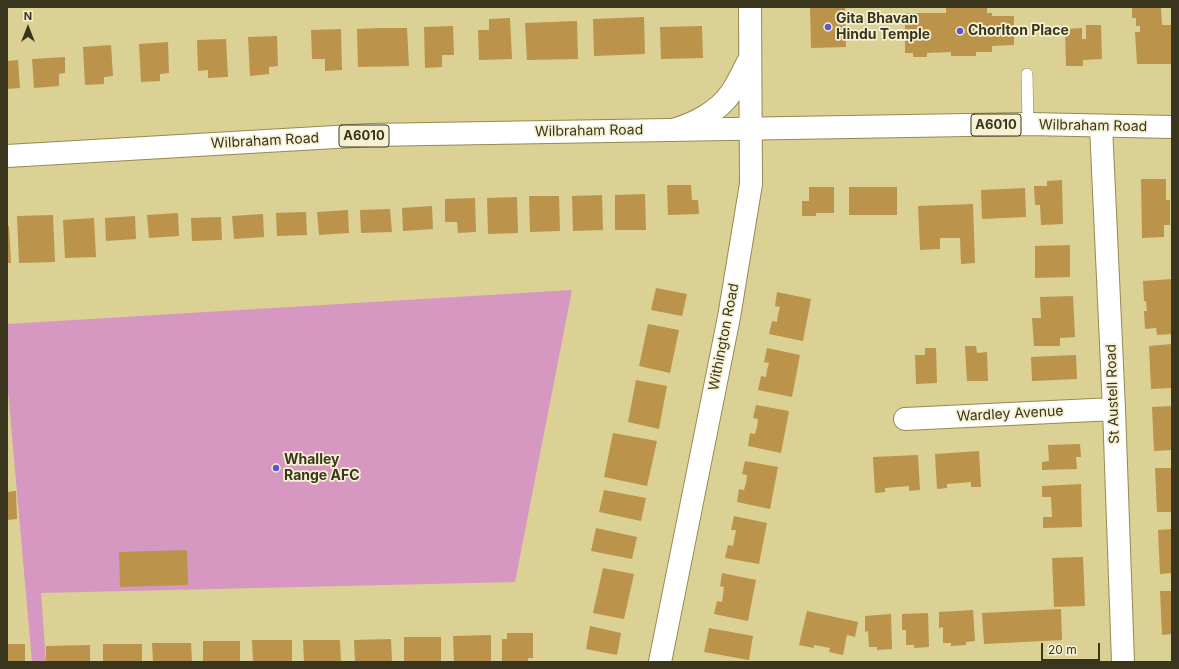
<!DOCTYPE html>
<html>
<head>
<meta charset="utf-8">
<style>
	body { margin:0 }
	#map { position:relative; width:1179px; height:669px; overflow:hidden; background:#dbd195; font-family:Inter,sans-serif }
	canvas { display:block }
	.frame { position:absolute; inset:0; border:8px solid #3a361d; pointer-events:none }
	.north { position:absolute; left:8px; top:8px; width:40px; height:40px; -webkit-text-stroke:3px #f6f1d3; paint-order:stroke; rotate:0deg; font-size:11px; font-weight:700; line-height:16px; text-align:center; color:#3a361d }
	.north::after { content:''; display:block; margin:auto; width:14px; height:18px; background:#3a361d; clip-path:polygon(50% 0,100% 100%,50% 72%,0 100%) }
	.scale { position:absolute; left:1041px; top:643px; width:59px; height:18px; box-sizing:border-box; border:2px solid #3a361d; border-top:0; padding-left:5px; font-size:12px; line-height:14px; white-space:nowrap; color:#3a361d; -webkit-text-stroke:3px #f6f1d3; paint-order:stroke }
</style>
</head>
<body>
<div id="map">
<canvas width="1179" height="669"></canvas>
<div class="frame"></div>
<div class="north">N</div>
<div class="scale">20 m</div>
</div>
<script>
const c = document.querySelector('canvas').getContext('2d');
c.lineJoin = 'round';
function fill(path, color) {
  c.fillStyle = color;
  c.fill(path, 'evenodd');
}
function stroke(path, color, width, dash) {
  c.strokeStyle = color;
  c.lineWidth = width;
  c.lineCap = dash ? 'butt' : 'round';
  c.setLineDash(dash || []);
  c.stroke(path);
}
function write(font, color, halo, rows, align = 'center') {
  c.font = font + ' Inter,sans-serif';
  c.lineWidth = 3.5;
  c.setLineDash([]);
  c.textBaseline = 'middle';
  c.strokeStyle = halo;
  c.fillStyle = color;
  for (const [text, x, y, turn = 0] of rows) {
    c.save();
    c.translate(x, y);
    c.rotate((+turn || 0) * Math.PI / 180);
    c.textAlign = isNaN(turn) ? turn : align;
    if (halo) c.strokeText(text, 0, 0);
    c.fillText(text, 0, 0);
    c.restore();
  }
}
const green = new Path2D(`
	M 572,290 L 515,582 L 41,593 L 46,662 L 32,662 L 7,380 L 7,324 Z`);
const building = new Path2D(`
	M 810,7 L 845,7 L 846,47 L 811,48 Z
	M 946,7 L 987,7 L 987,13 L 992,13 L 992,16 L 1014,16 L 1014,45 L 992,46 L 992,52 L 976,52 L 976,56 L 951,56 L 951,52 L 927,53 L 927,57 L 913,57 L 913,53 L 905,53 L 905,13 L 946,13 Z
	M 1132,7 L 1161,7 L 1162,25 L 1172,25 L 1172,64 L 1137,64 L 1135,32 L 1140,32 L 1140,26 L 1136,26 L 1136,18 L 1132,18 Z
	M 644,17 L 645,54 L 594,56 L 593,19 Z
	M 510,18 L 512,59 L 479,60 L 478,30 L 489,30 L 489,19 Z
	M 577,21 L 578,59 L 527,60 L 525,23 Z
	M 1086,25 L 1101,25 L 1102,59 L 1083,60 L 1083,66 L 1066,66 L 1065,29 L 1082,28 L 1082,39 L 1086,39 Z
	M 453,26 L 454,55 L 442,55 L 442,67 L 425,68 L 424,27 Z
	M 702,26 L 703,58 L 661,59 L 660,27 Z
	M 382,28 L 407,28 L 409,66 L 358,67 L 357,29 Z
	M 341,29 L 342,70 L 325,71 L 325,59 L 312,59 L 311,30 Z
	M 277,36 L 278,66 L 269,67 L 269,74 L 250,76 L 248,37 Z
	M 226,39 L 228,77 L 208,78 L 208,70 L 198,71 L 197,40 Z
	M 168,42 L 169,73 L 160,74 L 160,81 L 141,82 L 139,44 Z
	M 111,45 L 113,76 L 104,77 L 104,84 L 85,85 L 83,47 Z
	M 65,57 L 65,73 L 59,74 L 59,86 L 34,88 L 32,59 Z
	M 18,60 L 20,88 L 7,89 L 7,61 Z
	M 1141,179 L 1166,179 L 1166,200 L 1170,200 L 1170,225 L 1164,225 L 1164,237 L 1142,238 Z
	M 1062,180 L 1063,224 L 1041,225 L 1040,205 L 1035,205 L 1034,186 L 1047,186 L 1047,181 Z
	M 667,185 L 691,185 L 692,200 L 698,200 L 699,214 L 668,215 Z
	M 809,187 L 834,187 L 834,213 L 816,213 L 816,216 L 802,216 L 802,201 L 809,201 Z
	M 849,187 L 897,187 L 897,215 L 849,215 Z
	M 1025,188 L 1026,217 L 982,219 L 981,190 Z
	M 645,194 L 646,230 L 615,230 L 615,195 Z
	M 602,195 L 603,230 L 573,231 L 572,196 Z
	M 529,196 L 559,196 L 560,231 L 530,232 Z
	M 517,197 L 518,233 L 488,234 L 487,198 Z
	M 475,198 L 476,232 L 458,233 L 457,222 L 445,222 L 445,199 Z
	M 973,204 L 975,263 L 961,264 L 960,238 L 940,238 L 940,249 L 920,250 L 918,206 Z
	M 432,206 L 433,229 L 403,231 L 402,208 Z
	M 390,209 L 392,232 L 361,233 L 360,210 Z
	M 348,210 L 349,233 L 319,235 L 317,212 Z
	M 306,212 L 307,235 L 277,236 L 276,213 Z
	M 178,213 L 179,236 L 149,238 L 147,215 Z
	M 263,214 L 264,237 L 234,239 L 232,216 Z
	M 53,215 L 55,262 L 19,263 L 17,216 Z
	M 135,216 L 136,239 L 106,241 L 105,218 Z
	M 221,217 L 222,240 L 192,241 L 191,218 Z
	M 94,218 L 96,257 L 65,258 L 63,220 Z
	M 7,226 L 9,226 L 11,263 L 7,263 Z
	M 1070,245 L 1070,277 L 1035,278 L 1035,246 Z
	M 1172,279 L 1172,334 L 1157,335 L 1156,328 L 1145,329 L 1144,311 L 1147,311 L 1146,301 L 1144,301 L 1143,281 Z
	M 656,288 L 687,294 L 682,316 L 651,310 Z
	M 777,292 L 811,299 L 803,341 L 769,334 L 772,321 L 777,322 L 778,314 L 780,307 L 775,306 Z
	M 1073,296 L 1075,337 L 1060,338 L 1060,346 L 1034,346 L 1032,318 L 1041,318 L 1040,297 Z
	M 648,324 L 679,330 L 670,373 L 639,366 Z
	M 1172,344 L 1172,388 L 1151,389 L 1149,346 Z
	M 965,346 L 976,346 L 977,353 L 987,352 L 988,381 L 967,381 Z
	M 767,348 L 800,355 L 792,397 L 758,390 L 761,376 L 766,377 L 767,370 L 769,363 L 764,362 Z
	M 925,348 L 936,348 L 937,383 L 916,384 L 915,355 L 925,355 Z
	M 1076,355 L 1077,379 L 1032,381 L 1031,357 Z
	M 636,380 L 667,386 L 659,429 L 628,422 Z
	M 756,405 L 789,411 L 781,453 L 748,446 L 750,433 L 755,434 L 757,427 L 758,419 L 753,418 Z
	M 1172,406 L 1172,450 L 1154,451 L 1152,407 Z
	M 613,433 L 657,441 L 647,486 L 604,477 Z
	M 1080,444 L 1081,457 L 1076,457 L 1077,469 L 1042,470 L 1042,462 L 1049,461 L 1048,445 Z
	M 979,451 L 981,487 L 971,487 L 971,482 L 947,484 L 947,488 L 937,489 L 935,454 Z
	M 918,455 L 920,490 L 909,491 L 909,486 L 885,488 L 885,492 L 875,493 L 873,457 Z
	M 745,461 L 778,467 L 770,509 L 737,502 L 739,489 L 744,490 L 746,483 L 747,475 L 742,474 Z
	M 1155,468 L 1172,468 L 1172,512 L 1157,512 Z
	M 1081,484 L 1082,527 L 1043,528 L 1043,517 L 1052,517 L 1051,497 L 1042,497 L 1042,486 Z
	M 604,490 L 646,498 L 641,521 L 599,512 Z
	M 16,491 L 17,519 L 7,520 L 7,492 Z
	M 734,516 L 767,523 L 759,564 L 725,558 L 728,545 L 733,546 L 736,530 L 731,530 Z
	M 596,528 L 637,537 L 632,559 L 591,551 Z
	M 1172,529 L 1172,573 L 1160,574 L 1158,530 Z
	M 187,550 L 188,585 L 120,587 L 119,552 Z
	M 1083,557 L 1085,606 L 1054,607 L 1052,558 Z
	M 603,568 L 634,574 L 624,619 L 593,613 Z
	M 722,573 L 756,580 L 748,621 L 714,614 L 717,601 L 722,602 L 724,587 L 720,586 Z
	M 1160,591 L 1172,591 L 1172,634 L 1162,635 Z
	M 1061,609 L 1062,640 L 984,644 L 982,613 Z
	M 973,610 L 975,641 L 966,642 L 966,645 L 951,646 L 951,643 L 943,643 L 943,627 L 939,628 L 939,612 Z
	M 807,611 L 858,622 L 855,637 L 847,635 L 843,655 L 829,652 L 830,648 L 814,645 L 814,648 L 799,645 Z
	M 928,613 L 929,647 L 914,648 L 914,645 L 906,645 L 906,630 L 902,630 L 902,614 Z
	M 891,614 L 892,649 L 877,650 L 877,647 L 869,647 L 868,631 L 865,632 L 865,616 Z
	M 590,626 L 621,633 L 617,655 L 586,649 Z
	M 709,628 L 753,636 L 749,660 L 704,652 Z
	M 507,633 L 533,633 L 533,658 L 528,658 L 528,661 L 502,661 L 502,639 L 507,639 Z
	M 491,635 L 491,662 L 454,662 L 453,636 Z
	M 404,637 L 441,637 L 441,662 L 404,662 Z
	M 391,639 L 392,662 L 355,662 L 354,640 Z
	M 252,640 L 292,640 L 292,662 L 253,662 Z
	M 303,640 L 340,640 L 341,662 L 304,662 Z
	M 203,641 L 240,641 L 240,662 L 203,662 Z
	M 152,643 L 191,643 L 192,662 L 153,662 Z
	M 7,644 L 25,644 L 25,662 L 7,662 Z
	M 103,644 L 142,644 L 142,662 L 103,662 Z
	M 90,645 L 90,662 L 46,662 L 46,646 Z`);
const lane = new Path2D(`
	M 1027,74 L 1028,124`);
const street = new Path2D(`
	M 1101,126 L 1114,409 L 1123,662
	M 905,419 L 1114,409`);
const secondary = new Path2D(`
	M 673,130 C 694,124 718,112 731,93 C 738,83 743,71 749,60
	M 660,662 L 729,317 L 751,184 L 750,7`);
const highway = new Path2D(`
	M 7,156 L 370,135 L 1028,124 L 1172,127`);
const markers = [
	[828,27,4,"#5c57cf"],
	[960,31,4,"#5c57cf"],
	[276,468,4,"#5c57cf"]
];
const shields = [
	[996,125,50],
	[364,136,50]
];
const shieldNames = [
	["A6010",996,125],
	["A6010",364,136]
];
const poiNames = [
	["Gita Bhavan",836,19],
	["Hindu Temple",836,35],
	["Chorlton Place",968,31],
	["Whalley",284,460],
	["Range AFC",284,476]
];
const streetNames = [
	["Wilbraham Road",1093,126,1],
	["Wilbraham Road",589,131,-1],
	["Wilbraham Road",265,141,-3],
	["Withington Road",724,337,-79],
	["St Austell Road",1113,394,-92],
	["Wardley Avenue",1010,414,-3]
];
fill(green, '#d698c1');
fill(building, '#bb934a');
stroke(lane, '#948a50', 12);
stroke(street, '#948a50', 24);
stroke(secondary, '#948a50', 24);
stroke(highway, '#948a50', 24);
stroke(lane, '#fff', 11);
stroke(street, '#fff', 22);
stroke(secondary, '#fff', 22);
stroke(highway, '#fff', 22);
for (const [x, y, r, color] of markers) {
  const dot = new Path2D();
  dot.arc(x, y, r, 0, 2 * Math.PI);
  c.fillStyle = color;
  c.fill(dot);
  stroke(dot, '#f6f1d3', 1.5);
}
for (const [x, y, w] of shields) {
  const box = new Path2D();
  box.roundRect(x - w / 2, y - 11, w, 22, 3);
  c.fillStyle = '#f6f1d3';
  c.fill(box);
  stroke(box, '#3a361d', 1);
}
write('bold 13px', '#3a361d', null, shieldNames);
write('bold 14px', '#3a361d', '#f6f1d3', poiNames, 'left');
write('14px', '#3a361d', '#f6f1d3', streetNames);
</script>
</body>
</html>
